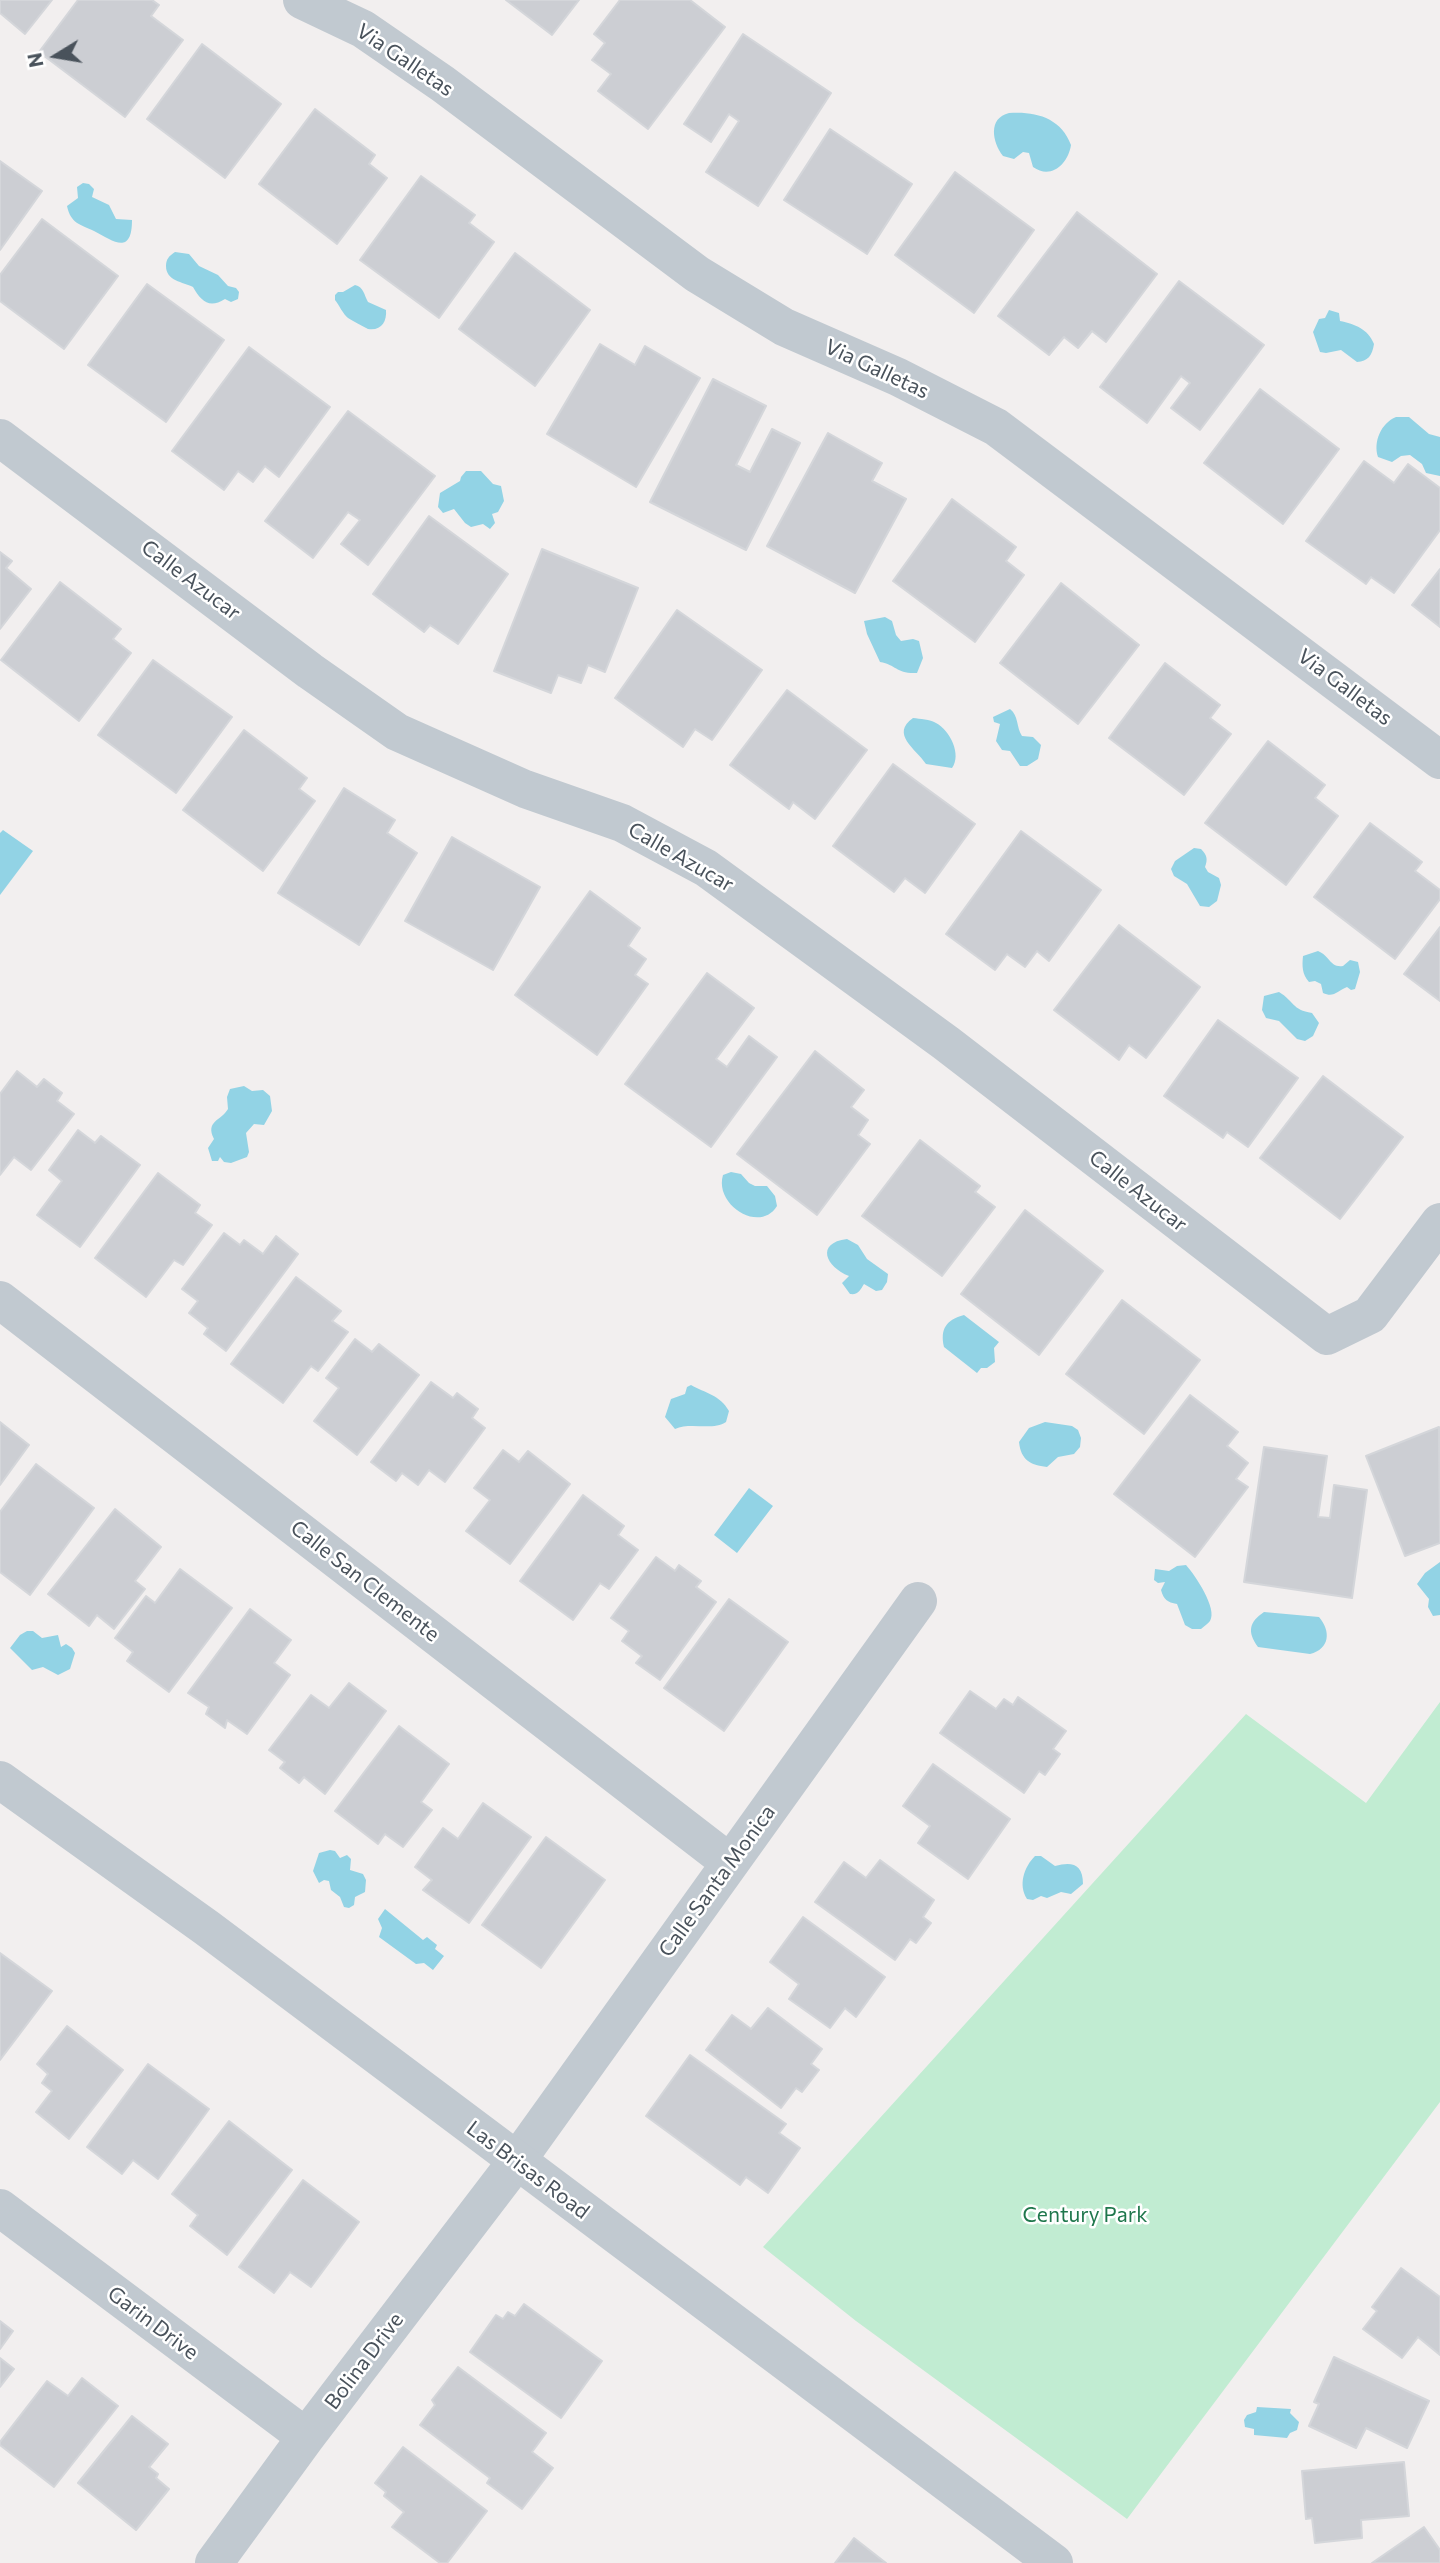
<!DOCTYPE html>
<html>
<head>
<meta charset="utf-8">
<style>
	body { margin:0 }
	#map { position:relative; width:1440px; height:2563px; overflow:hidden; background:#f2efef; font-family:Commissioner,sans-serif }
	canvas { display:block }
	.north { position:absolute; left:21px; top:21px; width:70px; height:70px; -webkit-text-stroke:5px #fff; paint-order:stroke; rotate:259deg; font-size:19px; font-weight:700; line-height:28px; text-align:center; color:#49525b }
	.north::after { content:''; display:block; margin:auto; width:24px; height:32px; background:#49525b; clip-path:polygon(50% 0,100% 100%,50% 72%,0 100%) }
</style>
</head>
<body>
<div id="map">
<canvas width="1440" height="2563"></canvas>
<div class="north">N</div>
</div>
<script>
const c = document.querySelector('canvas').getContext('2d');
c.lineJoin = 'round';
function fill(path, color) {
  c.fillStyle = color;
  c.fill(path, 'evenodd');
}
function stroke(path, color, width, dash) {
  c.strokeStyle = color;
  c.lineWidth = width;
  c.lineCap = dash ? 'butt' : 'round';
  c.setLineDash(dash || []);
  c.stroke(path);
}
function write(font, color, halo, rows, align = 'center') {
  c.font = font + ' Commissioner,sans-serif';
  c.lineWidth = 5;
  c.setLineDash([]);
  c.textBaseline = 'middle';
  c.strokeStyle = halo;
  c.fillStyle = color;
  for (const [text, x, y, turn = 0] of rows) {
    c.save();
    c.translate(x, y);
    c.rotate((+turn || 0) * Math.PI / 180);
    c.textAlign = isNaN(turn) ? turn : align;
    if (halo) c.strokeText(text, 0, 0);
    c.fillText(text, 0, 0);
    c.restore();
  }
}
const green = new Path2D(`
	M 1440,1702 L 1440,2102 L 1127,2519 L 856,2321 L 763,2247 L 1246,1714 L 1366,1803 Z`);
const water = new Path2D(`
	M 1009,113 C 1036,111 1061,118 1071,145 C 1068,164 1051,180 1033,167 L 1029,153 L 1023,152 L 1014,159 L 1003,156 C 992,142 988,118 1009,113 Z
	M 83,183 L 89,184 L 94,189 L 92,197 L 109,205 L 116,219 L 132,220 C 132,256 113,241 94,231 C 80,224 71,224 67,206 L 78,198 L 77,187 Z
	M 175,252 L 189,254 L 199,266 L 218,275 L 228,286 L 236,288 L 239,292 L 238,299 L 231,302 L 225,299 C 209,309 201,301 193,287 C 183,282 166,281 166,266 C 166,259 169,256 175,252 Z
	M 355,285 C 364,287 364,295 368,302 L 386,310 C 387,322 381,331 368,329 C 361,325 354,322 348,318 C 343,314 339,305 335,300 L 335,295 L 338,292 L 343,292 Z
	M 1329,310 L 1339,313 L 1340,321 C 1355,324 1368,329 1374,344 C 1372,356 1368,361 1357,362 L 1341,350 L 1326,353 L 1320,352 L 1313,332 L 1319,319 L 1325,318 Z
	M 1396,417 L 1409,417 L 1429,434 L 1440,437 L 1440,476 L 1426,473 L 1422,464 L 1410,455 L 1401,456 L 1392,462 L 1378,457 C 1373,442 1381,423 1396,417 Z
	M 466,471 L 481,471 L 493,484 L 501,486 L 504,501 L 498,512 L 492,514 L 495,523 L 490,529 L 483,524 L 471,527 L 465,523 L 454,509 L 443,513 L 438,507 L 440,493 L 460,481 L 461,477 Z
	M 885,617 L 892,621 L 896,635 L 901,641 L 913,639 L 919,641 L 923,658 L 917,673 C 896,674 897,665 880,662 L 867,634 L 864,621 Z
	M 1010,709 C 1019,716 1016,727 1022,736 L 1033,737 L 1041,745 L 1038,759 L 1027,766 L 1020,766 L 1010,751 L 1002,750 L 996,741 L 1000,724 L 994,722 L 993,717 Z
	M 913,718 C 920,719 930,719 936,723 C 950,730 962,755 952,768 L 926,764 C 916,749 890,734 913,718 Z
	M 3,830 L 33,851 L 0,895 L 0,833 Z
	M 1194,848 L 1201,849 C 1207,855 1208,859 1205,867 L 1208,872 L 1219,878 L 1221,885 L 1217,901 L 1209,907 L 1200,906 L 1187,884 L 1174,876 L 1171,869 L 1175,861 Z
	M 1318,951 C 1330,956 1330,968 1343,966 L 1350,960 L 1358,962 L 1360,972 L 1355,989 L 1351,990 L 1347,987 C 1337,991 1334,998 1323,993 L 1321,984 L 1315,981 L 1309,982 C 1302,974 1302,966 1303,956 Z
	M 1279,992 C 1294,1001 1292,1010 1312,1013 L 1319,1023 L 1313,1036 L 1305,1041 L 1297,1039 L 1279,1021 L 1266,1018 L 1262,1010 L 1264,996 Z
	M 244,1086 L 252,1091 L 263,1090 L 270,1096 L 272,1111 L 264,1125 L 254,1124 L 246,1133 L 249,1152 L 247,1157 L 231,1163 L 224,1162 L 220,1157 L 218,1161 L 212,1161 L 208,1148 L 214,1139 C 205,1121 221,1121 228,1109 L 227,1097 L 230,1089 Z
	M 731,1172 L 741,1174 L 749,1183 L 755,1186 L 767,1186 L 775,1196 L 777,1206 C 760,1234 714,1205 723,1175 Z
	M 847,1239 L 858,1245 L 867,1259 L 888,1274 L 887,1282 L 882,1290 L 876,1291 L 864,1284 C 860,1290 859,1295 850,1294 L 842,1283 L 849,1276 C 826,1267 815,1243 847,1239 Z
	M 964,1315 L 999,1342 L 994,1348 L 995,1362 L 987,1368 L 981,1368 L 977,1373 L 944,1347 C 940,1329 946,1320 964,1315 Z
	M 691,1385 C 705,1393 720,1395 729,1411 L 726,1422 C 713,1431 690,1422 675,1429 L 665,1417 L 671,1399 L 685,1394 L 687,1387 Z
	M 1045,1422 L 1072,1426 L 1078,1430 L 1081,1438 L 1080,1447 L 1074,1454 L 1058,1457 L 1047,1467 C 1030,1465 1021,1460 1019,1442 L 1029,1428 Z
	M 749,1488 L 773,1506 L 737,1553 L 714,1535 Z
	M 1440,1562 L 1440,1615 L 1433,1616 L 1428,1607 L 1429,1599 L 1417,1584 L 1425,1573 Z
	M 1186,1565 C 1195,1575 1218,1609 1210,1621 C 1208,1624 1204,1626 1201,1629 L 1192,1629 L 1185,1625 L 1177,1604 C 1167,1602 1164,1600 1161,1590 L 1165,1582 L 1158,1583 L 1154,1580 L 1155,1569 L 1169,1571 L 1177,1566 Z
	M 1264,1612 L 1319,1617 C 1331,1631 1330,1649 1310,1654 L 1258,1647 C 1247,1632 1249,1622 1264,1612 Z
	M 27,1631 L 33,1631 L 42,1638 L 58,1635 L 61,1647 L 66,1644 L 72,1648 L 75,1653 L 70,1669 L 58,1675 L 43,1667 L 32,1670 L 10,1648 L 20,1635 Z
	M 330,1850 L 335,1851 L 340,1858 L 347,1855 L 351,1859 L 350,1870 L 363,1874 L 366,1880 L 365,1892 L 355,1897 L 354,1905 L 349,1908 L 344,1907 L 340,1897 L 331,1890 L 329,1881 L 324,1880 L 319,1883 L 313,1871 L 319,1853 Z
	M 1035,1856 L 1041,1856 L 1055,1866 C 1072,1861 1083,1864 1083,1884 L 1071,1894 L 1061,1892 L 1047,1898 L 1041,1896 L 1033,1900 L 1027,1899 C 1018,1885 1024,1867 1035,1856 Z
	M 385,1909 L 423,1940 L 427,1937 L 437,1945 L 435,1949 L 444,1956 L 433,1970 L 424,1963 L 416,1964 L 379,1937 L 382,1928 L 378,1919 Z
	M 1257,2407 L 1291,2409 L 1290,2413 L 1299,2422 L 1297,2430 L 1290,2433 L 1287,2438 L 1254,2435 L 1254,2429 L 1245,2427 L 1244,2420 L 1247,2415 L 1256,2412 Z`);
const building = new Path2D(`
	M 0,0 L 52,0 L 25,34 L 0,13 Z
	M 78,0 L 152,0 L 159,5 L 151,16 L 183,40 L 125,117 L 39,52 Z
	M 506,0 L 579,0 L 552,35 Z
	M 620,0 L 690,0 L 725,27 L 648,129 L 598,91 L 611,74 L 592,60 L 605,43 L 594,34 Z
	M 743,34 L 831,93 L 758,206 L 706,172 L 739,121 L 729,114 L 711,142 L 684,124 Z
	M 202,44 L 281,104 L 225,178 L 147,119 Z
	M 315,109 L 375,155 L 369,164 L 387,178 L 337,244 L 259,184 Z
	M 830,129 L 912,184 L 867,254 L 784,200 Z
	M 0,161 L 42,191 L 0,250 Z
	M 955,172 L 1034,230 L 974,313 L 895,255 Z
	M 421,176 L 475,215 L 469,223 L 494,242 L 439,318 L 360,260 Z
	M 1077,212 L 1157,274 L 1106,342 L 1092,331 L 1078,348 L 1064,337 L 1049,355 L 998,316 Z
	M 42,219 L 118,276 L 64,349 L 0,301 L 0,275 Z
	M 515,253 L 590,310 L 535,386 L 459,329 Z
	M 1179,281 L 1264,345 L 1200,430 L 1171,408 L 1190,383 L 1181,376 L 1147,423 L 1100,387 Z
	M 147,284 L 224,340 L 166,422 L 88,365 Z
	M 600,344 L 635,365 L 645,346 L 700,378 L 636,487 L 547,434 Z
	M 249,347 L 330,407 L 279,477 L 265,466 L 253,482 L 238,471 L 224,490 L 172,451 Z
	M 713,379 L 766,406 L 736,465 L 750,472 L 772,429 L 800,443 L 746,550 L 650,502 Z
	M 1260,389 L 1339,449 L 1283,524 L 1204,463 Z
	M 348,411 L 435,476 L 368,565 L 341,544 L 360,520 L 348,512 L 313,558 L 265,521 Z
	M 828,433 L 882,463 L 872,481 L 906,499 L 855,593 L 767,546 Z
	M 1364,461 L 1394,483 L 1408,464 L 1440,488 L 1440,530 L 1394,593 L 1371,577 L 1366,584 L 1306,541 Z
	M 952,499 L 1016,547 L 1006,561 L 1024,575 L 975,642 L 893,581 Z
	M 429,516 L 508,574 L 458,644 L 430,625 L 424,632 L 373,594 Z
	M 542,549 L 638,588 L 605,672 L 588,665 L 581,683 L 558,675 L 551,693 L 494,671 Z
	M 0,552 L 12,561 L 6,568 L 31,589 L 0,629 Z
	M 1440,569 L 1440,627 L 1412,605 Z
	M 60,582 L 121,629 L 113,639 L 131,653 L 79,721 L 1,660 Z
	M 1061,583 L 1139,645 L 1078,724 L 1000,663 Z
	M 677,610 L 762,670 L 712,740 L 695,729 L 683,747 L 615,698 Z
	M 153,660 L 232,717 L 176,793 L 98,735 Z
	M 1165,663 L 1220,705 L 1210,718 L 1231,734 L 1184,795 L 1109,738 Z
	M 787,690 L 867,750 L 815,819 L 793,802 L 789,809 L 730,765 Z
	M 244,730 L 307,778 L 299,789 L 315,801 L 263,871 L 183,810 Z
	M 1268,741 L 1325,785 L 1315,798 L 1338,816 L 1286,885 L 1205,823 Z
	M 893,764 L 975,824 L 925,893 L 905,878 L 894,892 L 833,846 Z
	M 344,788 L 395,820 L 387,833 L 417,853 L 359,945 L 278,893 Z
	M 1370,823 L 1422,862 L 1415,871 L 1440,890 L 1440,899 L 1395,959 L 1314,897 Z
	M 1021,831 L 1101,890 L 1049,961 L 1037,951 L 1025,967 L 1007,954 L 995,970 L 946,934 Z
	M 452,837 L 540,887 L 493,970 L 405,921 Z
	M 590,891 L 640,928 L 628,946 L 646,959 L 635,975 L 648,984 L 597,1055 L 515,995 Z
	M 1119,925 L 1200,987 L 1146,1058 L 1129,1045 L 1119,1060 L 1054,1010 Z
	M 1440,927 L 1440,1001 L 1404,974 Z
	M 707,973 L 754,1008 L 716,1059 L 727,1067 L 749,1036 L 777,1057 L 711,1147 L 625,1084 Z
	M 1218,1020 L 1298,1078 L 1248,1147 L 1227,1132 L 1223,1138 L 1164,1096 Z
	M 815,1051 L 864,1090 L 851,1107 L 868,1120 L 858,1135 L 870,1144 L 817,1215 L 737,1154 Z
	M 17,1071 L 37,1087 L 44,1079 L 62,1093 L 57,1101 L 74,1114 L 31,1170 L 14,1157 L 0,1175 L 0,1094 Z
	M 1323,1076 L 1403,1137 L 1340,1219 L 1260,1158 Z
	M 78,1130 L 95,1143 L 101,1136 L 140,1165 L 80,1247 L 37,1215 L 62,1181 L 49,1170 Z
	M 920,1140 L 980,1186 L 975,1192 L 995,1207 L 942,1276 L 862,1216 Z
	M 158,1173 L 200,1205 L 195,1213 L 212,1225 L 183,1265 L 174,1260 L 146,1297 L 95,1258 Z
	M 1025,1210 L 1103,1271 L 1039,1355 L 961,1294 Z
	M 224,1233 L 240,1245 L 244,1240 L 263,1254 L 276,1236 L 298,1254 L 226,1351 L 204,1334 L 208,1328 L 189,1313 L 198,1301 L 182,1289 Z
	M 296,1277 L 341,1311 L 332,1321 L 348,1332 L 318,1371 L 311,1366 L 283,1403 L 231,1364 Z
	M 1122,1300 L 1200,1360 L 1144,1434 L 1066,1374 Z
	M 355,1339 L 372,1352 L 379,1344 L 419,1375 L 357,1455 L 314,1421 L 339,1388 L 326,1378 Z
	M 431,1382 L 453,1398 L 457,1393 L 478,1409 L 472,1418 L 485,1428 L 445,1482 L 429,1470 L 418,1485 L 402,1473 L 396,1481 L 371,1462 Z
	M 1190,1395 L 1238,1432 L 1227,1446 L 1248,1463 L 1236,1479 L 1248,1487 L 1195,1557 L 1114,1494 Z
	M 0,1422 L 29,1445 L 0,1485 Z
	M 1439,1427 L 1440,1543 L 1405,1556 L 1366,1456 Z
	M 1264,1447 L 1327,1456 L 1318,1517 L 1330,1518 L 1334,1485 L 1367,1490 L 1352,1598 L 1244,1582 Z
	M 503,1450 L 519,1462 L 528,1451 L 570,1484 L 510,1564 L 466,1531 L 490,1500 L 474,1488 Z
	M 36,1464 L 94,1508 L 30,1595 L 0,1572 L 0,1512 Z
	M 583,1495 L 624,1526 L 618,1535 L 638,1550 L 609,1589 L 600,1583 L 573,1620 L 520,1581 Z
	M 115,1509 L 161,1547 L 135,1581 L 145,1589 L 114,1629 L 97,1615 L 89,1626 L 48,1594 Z
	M 656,1557 L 675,1571 L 679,1565 L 701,1581 L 696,1587 L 716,1602 L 660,1680 L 636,1663 L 642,1656 L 622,1641 L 629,1631 L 611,1618 Z
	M 180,1569 L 232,1608 L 169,1692 L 127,1661 L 133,1652 L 115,1638 L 146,1596 L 155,1603 Z
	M 729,1599 L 788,1642 L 724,1731 L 664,1688 Z
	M 250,1609 L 291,1640 L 274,1663 L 290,1675 L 247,1734 L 227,1720 L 225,1728 L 206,1714 L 209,1707 L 188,1693 Z
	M 349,1683 L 386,1711 L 325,1794 L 304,1777 L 299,1783 L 280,1768 L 285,1762 L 269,1750 L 311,1695 L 329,1708 Z
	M 970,1691 L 996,1709 L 1004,1699 L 1013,1705 L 1018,1697 L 1066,1731 L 1053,1749 L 1060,1754 L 1045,1775 L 1039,1771 L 1024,1793 L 940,1733 Z
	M 399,1726 L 449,1764 L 421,1802 L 432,1810 L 403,1847 L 385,1834 L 378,1844 L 335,1811 Z
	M 933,1764 L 1010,1819 L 968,1879 L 918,1843 L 930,1826 L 903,1806 Z
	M 483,1803 L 531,1837 L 469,1923 L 423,1890 L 432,1880 L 415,1867 L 443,1828 L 458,1839 Z
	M 546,1837 L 605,1880 L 541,1968 L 482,1925 Z
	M 880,1860 L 934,1900 L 923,1917 L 931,1923 L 916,1943 L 910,1939 L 895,1960 L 815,1902 L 844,1862 L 866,1878 Z
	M 803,1917 L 885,1977 L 856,2017 L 845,2008 L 830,2028 L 789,1999 L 799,1984 L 770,1962 Z
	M 0,1953 L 52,1991 L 0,2060 Z
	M 768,2008 L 822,2049 L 811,2064 L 819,2070 L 802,2092 L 796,2088 L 781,2108 L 706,2050 L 732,2015 L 751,2029 Z
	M 67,2026 L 123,2070 L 69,2139 L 36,2112 L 52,2091 L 42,2083 L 48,2074 L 37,2064 Z
	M 690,2055 L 786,2124 L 779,2133 L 800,2148 L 768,2193 L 746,2177 L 740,2185 L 646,2116 Z
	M 148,2064 L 209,2109 L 158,2179 L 133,2160 L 122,2174 L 87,2147 Z
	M 229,2121 L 292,2170 L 227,2255 L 190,2226 L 198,2215 L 172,2194 Z
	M 303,2180 L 359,2222 L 311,2287 L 290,2272 L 274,2293 L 239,2267 Z
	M 1401,2268 L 1440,2297 L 1440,2355 L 1418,2337 L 1402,2358 L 1363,2329 L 1377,2311 L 1372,2307 Z
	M 524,2304 L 602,2361 L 561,2418 L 470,2352 L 496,2315 L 503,2319 L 508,2312 L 515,2316 Z
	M 0,2321 L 13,2331 L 0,2349 Z
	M 1334,2357 L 1429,2401 L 1407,2448 L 1366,2428 L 1356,2448 L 1309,2426 L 1319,2404 L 1314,2402 Z
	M 0,2358 L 14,2369 L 0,2387 Z
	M 458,2367 L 546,2433 L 532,2452 L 553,2468 L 522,2509 L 487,2483 L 490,2478 L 420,2425 L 435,2405 L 432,2400 Z
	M 82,2378 L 118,2406 L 54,2487 L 0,2445 L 0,2442 L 47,2381 L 68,2396 Z
	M 132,2416 L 168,2444 L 149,2467 L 158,2474 L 156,2478 L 169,2489 L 136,2530 L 78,2483 Z
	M 403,2447 L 487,2511 L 447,2563 L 440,2563 L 392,2527 L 404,2512 L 384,2496 L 386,2492 L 375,2483 Z
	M 1404,2462 L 1409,2516 L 1361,2520 L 1362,2538 L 1315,2543 L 1312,2518 L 1306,2519 L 1302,2471 Z
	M 1424,2527 L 1440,2550 L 1440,2563 L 1372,2563 Z
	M 854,2538 L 886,2563 L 835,2563 Z`);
const minor = new Path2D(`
	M 302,0 L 363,29 L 443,84 L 697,274 L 784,327 L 898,377 L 996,427 L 1440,760
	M 0,438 L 310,671 L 397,732 L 525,789 L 622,823 L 706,868 L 946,1043 L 1327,1336 L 1370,1315 L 1440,1222
	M 0,1300 L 729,1862
	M 0,2208 L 306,2437
	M 214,2563 L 306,2437 L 516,2162 L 918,1601`);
const tertiary = new Path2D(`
	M 0,1780 L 207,1928 L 1054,2563`);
const streetNames = [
	["Via Galletas",405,60,34],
	["Via Galletas",877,369,25],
	["Calle Azucar",191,580,37],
	["Via Galletas",1345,687,37],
	["Calle Azucar",681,857,30],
	["Calle Azucar",1138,1191,38],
	["Calle San Clemente",365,1581,38],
	["Calle Santa Monica",717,1881,-54],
	["Las Brisas Road",528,2170,37],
	["Garin Drive",153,2323,37],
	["Bolina Drive",364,2361,-53]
];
const parkNames = [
	["Century Park",1085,2215]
];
fill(green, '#c1ecd2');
fill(water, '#92d3e5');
fill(building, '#ccced3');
stroke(building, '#d4d6da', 2);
stroke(minor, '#c1c9d0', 38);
stroke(tertiary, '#c1c9d0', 38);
write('21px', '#49525b', '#fff', streetNames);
write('21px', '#1f774c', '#fff', parkNames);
</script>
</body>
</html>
